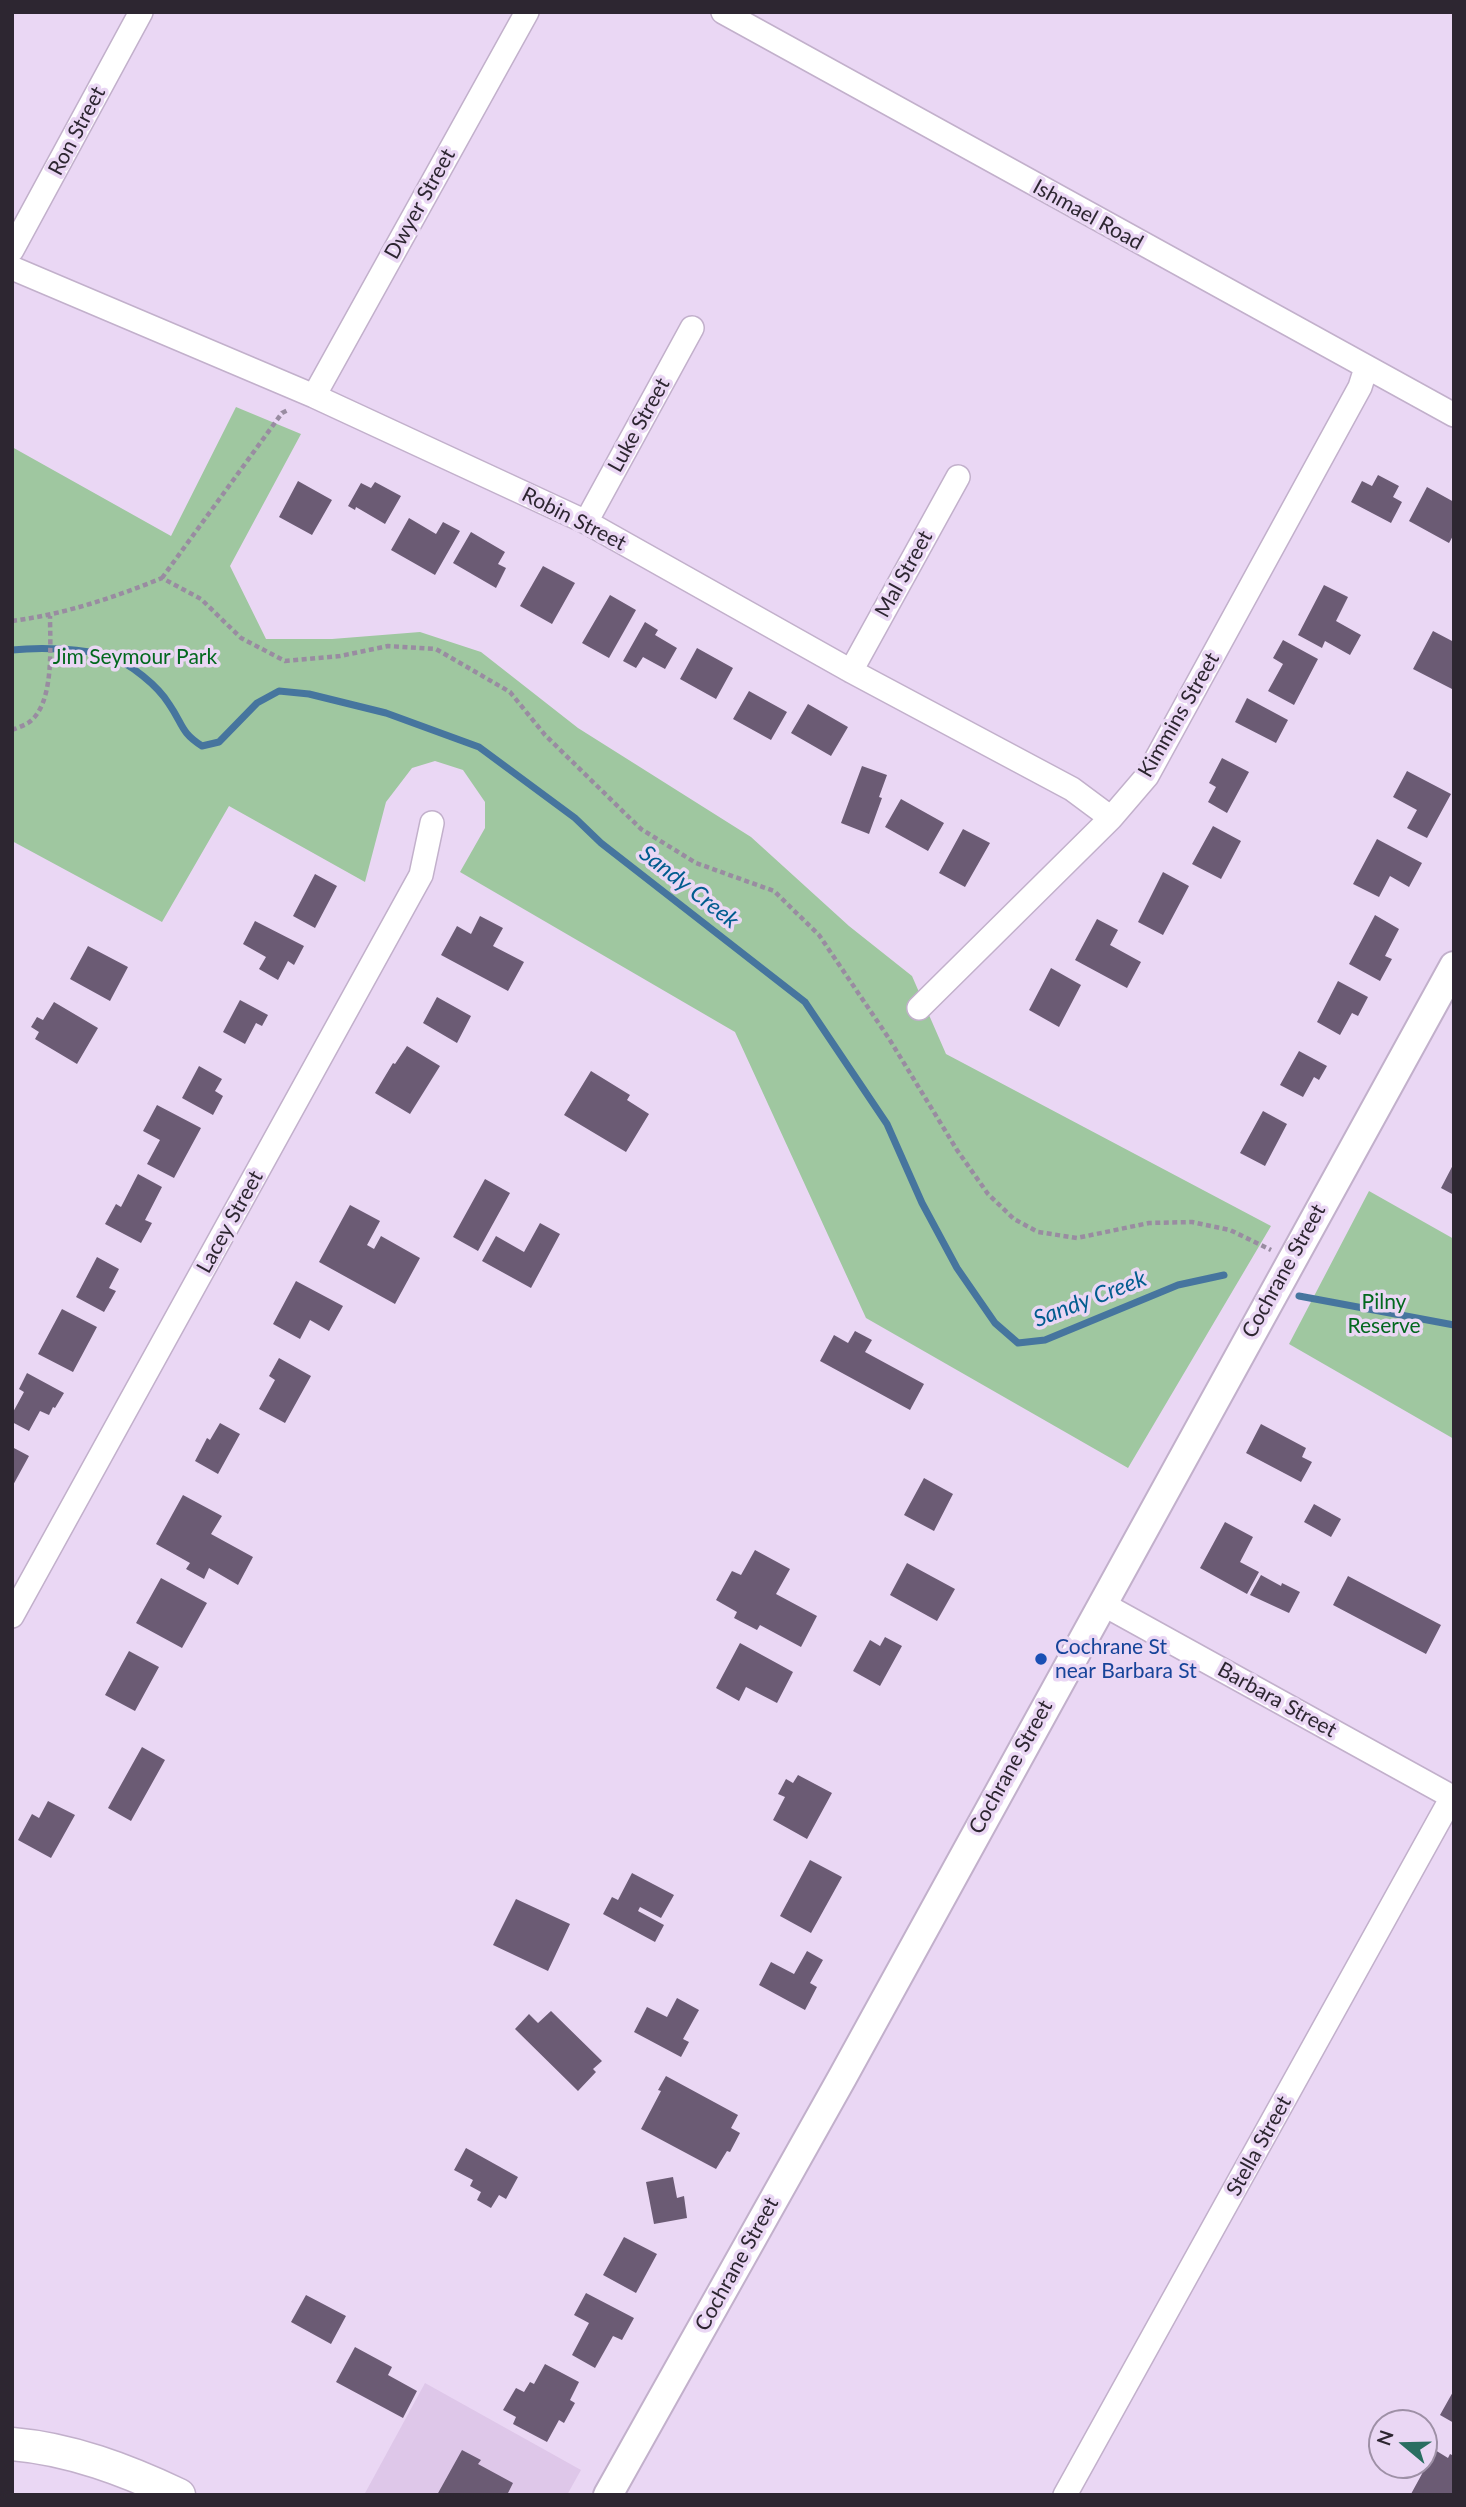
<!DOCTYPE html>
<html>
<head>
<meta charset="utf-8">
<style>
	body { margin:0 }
	#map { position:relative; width:1466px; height:2507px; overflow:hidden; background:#ead7f4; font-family:Lato,sans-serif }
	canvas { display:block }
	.frame { position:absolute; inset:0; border:14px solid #2d2631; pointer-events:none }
	.north { position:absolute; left:1368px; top:2409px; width:70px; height:70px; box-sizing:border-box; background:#ead7f4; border:2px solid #9e90a6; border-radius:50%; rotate:289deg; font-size:19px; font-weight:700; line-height:28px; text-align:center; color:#2d2631 }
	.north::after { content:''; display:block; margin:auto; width:24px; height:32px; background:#2a6e61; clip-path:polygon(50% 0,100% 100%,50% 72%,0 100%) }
</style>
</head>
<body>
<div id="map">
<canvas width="1466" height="2507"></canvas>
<div class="frame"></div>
<div class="north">N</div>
</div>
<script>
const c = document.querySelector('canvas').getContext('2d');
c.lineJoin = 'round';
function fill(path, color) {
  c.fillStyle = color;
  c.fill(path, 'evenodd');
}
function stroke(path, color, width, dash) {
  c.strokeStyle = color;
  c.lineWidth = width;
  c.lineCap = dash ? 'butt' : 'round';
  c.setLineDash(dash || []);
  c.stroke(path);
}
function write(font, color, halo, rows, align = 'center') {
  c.font = font + ' Lato,sans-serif';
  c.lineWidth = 7;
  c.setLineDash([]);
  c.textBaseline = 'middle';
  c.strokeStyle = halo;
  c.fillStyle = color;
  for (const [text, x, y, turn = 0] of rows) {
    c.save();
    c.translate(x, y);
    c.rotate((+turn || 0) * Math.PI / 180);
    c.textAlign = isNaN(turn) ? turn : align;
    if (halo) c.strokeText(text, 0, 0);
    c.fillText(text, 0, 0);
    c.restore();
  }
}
const built = new Path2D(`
	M 425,2383 L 581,2470 L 567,2495 L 364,2495 Z`);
const green = new Path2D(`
	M 236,407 L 301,434 L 230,566 L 266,639 L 332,639 L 420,632 L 481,652 L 578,728 L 751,837 L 849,926 L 912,976 L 946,1054 L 1271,1226 L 1128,1468 L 866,1318 L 735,1032 L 460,872 L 485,828 L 485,802 L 463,770 L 435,761 L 412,768 L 386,802 L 365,882 L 229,806 L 162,922 L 12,841 L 12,447 L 171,536 Z
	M 1369,1191 L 1454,1239 L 1454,1439 L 1289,1344 Z`);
const stream = new Path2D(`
	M 12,650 C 39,647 85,648 110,657 C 130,663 158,686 169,704 C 183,724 180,732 202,746 L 219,742 L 257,703 L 279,691 L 309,694 L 386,713 L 479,747 L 575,818 L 601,843 L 805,1002 L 887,1124 L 922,1203 L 957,1268 L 995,1323 L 1018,1343 L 1045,1340 L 1178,1285 L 1224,1275
	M 1299,1296 L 1454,1325`);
const building = new Path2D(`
	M 1378,475 L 1399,486 L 1393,497 L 1402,502 L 1391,523 L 1351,502 L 1362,481 L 1372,486 Z
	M 298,481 L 332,500 L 312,535 L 279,517 Z
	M 375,482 L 401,496 L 385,524 L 356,507 L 355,510 L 348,506 L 361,483 L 371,488 Z
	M 1427,487 L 1454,502 L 1454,534 L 1449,543 L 1409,521 Z
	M 409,518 L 436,534 L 443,522 L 460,531 L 435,575 L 391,550 Z
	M 471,532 L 505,552 L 498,564 L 506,568 L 496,588 L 453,563 Z
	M 543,566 L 575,583 L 552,624 L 520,606 Z
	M 1324,585 L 1348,597 L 1336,621 L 1361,635 L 1350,655 L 1325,641 L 1322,648 L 1298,635 Z
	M 610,595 L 636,610 L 609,658 L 582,643 Z
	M 645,622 L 658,630 L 655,635 L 677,648 L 665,669 L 643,657 L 636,668 L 623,661 Z
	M 1433,631 L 1454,642 L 1452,689 L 1413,669 Z
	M 1283,640 L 1318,659 L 1294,705 L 1268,691 L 1283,664 L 1273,658 Z
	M 697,648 L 733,668 L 716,699 L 680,679 Z
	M 749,691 L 787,712 L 771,740 L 733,719 Z
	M 1247,698 L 1288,720 L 1276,743 L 1235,722 Z
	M 808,704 L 848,727 L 831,756 L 791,733 Z
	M 1222,758 L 1249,772 L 1227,813 L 1208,802 L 1216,787 L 1209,783 Z
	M 862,766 L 887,775 L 879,797 L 882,798 L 869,834 L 841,823 Z
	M 1407,771 L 1451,794 L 1427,838 L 1407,828 L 1417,810 L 1393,797 Z
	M 901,799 L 944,823 L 928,851 L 885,827 Z
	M 1213,826 L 1241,841 L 1221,879 L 1192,864 Z
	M 963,829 L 990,843 L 965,887 L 939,873 Z
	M 1377,839 L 1422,863 L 1409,887 L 1390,876 L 1379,897 L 1353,884 Z
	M 1163,872 L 1189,886 L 1163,935 L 1138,922 Z
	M 315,874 L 337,886 L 315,928 L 293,916 Z
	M 1375,915 L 1399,929 L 1385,956 L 1392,959 L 1380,981 L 1349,964 Z
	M 480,916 L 503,928 L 493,946 L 524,962 L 508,991 L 441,955 L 457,926 L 471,934 Z
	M 1097,919 L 1118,930 L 1110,945 L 1141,962 L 1127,988 L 1075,960 Z
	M 255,921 L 304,946 L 294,965 L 288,961 L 278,980 L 259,969 L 266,957 L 243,944 Z
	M 88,946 L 128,967 L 110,1001 L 70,979 Z
	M 1051,968 L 1081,985 L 1059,1027 L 1029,1010 Z
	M 1338,981 L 1368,997 L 1358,1016 L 1352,1013 L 1340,1035 L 1317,1022 Z
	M 437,997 L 471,1016 L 457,1043 L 423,1023 Z
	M 240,1000 L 268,1015 L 262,1026 L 256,1023 L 245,1044 L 223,1032 Z
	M 54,1002 L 98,1028 L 77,1064 L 35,1039 L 39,1032 L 31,1027 L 37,1017 L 43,1020 Z
	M 407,1046 L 440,1066 L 410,1114 L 375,1093 L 393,1063 L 395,1064 Z
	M 1299,1051 L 1327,1066 L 1319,1080 L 1314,1077 L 1303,1097 L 1280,1085 Z
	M 199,1066 L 222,1079 L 215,1091 L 223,1096 L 213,1115 L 182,1098 Z
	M 591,1071 L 630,1095 L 627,1100 L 649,1114 L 626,1152 L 564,1115 Z
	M 157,1105 L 201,1128 L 174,1178 L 147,1164 L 160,1140 L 143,1131 Z
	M 1263,1111 L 1287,1124 L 1265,1166 L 1240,1153 Z
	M 1454,1163 L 1454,1195 L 1441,1188 Z
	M 138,1174 L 162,1187 L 145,1220 L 152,1223 L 141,1243 L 105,1224 L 116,1204 L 121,1207 Z
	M 485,1179 L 510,1193 L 478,1251 L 453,1237 Z
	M 350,1205 L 380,1221 L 367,1245 L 374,1249 L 381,1236 L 420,1258 L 395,1304 L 319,1262 Z
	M 540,1223 L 560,1234 L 531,1288 L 482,1261 L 496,1236 L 524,1252 Z
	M 97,1257 L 119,1269 L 109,1288 L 116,1291 L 104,1312 L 76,1297 Z
	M 296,1281 L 343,1306 L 329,1331 L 310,1320 L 300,1339 L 273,1324 Z
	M 62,1309 L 97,1327 L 73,1372 L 38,1354 Z
	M 855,1331 L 872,1340 L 865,1352 L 924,1384 L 910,1410 L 820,1361 L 834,1335 L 848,1343 Z
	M 279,1358 L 311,1376 L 285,1423 L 259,1409 L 275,1380 L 269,1376 Z
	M 27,1373 L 64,1393 L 55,1408 L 53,1407 L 49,1415 L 40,1411 L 29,1431 L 12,1422 L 12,1414 L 24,1392 L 19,1389 Z
	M 220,1423 L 240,1434 L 218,1474 L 195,1461 L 207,1438 L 210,1440 Z
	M 1261,1424 L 1306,1448 L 1302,1457 L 1312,1462 L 1301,1482 L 1246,1453 Z
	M 12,1447 L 29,1456 L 12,1487 Z
	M 924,1478 L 953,1494 L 934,1531 L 904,1515 Z
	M 183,1495 L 222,1516 L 211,1534 L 253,1557 L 238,1585 L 209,1568 L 204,1579 L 186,1569 L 190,1563 L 156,1544 Z
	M 1314,1504 L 1341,1519 L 1331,1537 L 1304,1522 Z
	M 1225,1522 L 1253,1537 L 1240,1562 L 1259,1572 L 1247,1594 L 1200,1568 Z
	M 755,1550 L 790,1569 L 776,1594 L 817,1616 L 801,1647 L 760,1625 L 757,1630 L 734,1618 L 737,1612 L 716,1600 L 732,1571 L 741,1575 Z
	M 907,1563 L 955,1589 L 937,1621 L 890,1595 Z
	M 1261,1575 L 1281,1586 L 1282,1583 L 1300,1592 L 1289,1613 L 1250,1595 Z
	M 1348,1576 L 1441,1625 L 1426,1654 L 1333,1605 Z
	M 161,1578 L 207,1603 L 182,1648 L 136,1623 Z
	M 885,1637 L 902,1646 L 880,1686 L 853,1671 L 870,1640 L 880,1646 Z
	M 740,1643 L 793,1672 L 777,1703 L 746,1687 L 739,1701 L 716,1688 Z
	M 129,1651 L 159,1667 L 135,1711 L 105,1695 Z
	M 142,1747 L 165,1760 L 131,1821 L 108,1808 Z
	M 798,1775 L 832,1793 L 807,1839 L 773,1820 L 785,1797 L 778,1794 L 786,1779 L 793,1783 Z
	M 48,1801 L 75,1815 L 51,1858 L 18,1840 L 32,1814 L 39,1818 Z
	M 810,1860 L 842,1877 L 811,1933 L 780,1916 Z
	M 632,1873 L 674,1895 L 661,1918 L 640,1907 L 638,1911 L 664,1925 L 655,1942 L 603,1914 L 612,1897 L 618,1900 Z
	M 516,1899 L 570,1924 L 548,1971 L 493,1945 Z
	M 807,1951 L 823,1960 L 810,1983 L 817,1987 L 805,2010 L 759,1985 L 771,1962 L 794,1974 Z
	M 677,1998 L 699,2010 L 683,2039 L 689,2042 L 681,2057 L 634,2032 L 647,2007 L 667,2017 Z
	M 551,2011 L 602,2061 L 593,2069 L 596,2072 L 578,2091 L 515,2029 L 529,2014 L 538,2023 Z
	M 666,2076 L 738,2115 L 731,2128 L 740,2133 L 730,2152 L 727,2151 L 716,2169 L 641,2129 L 661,2091 L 658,2090 Z
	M 466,2148 L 518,2177 L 506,2199 L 499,2195 L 491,2208 L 477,2200 L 481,2192 L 470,2186 L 473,2180 L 454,2170 Z
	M 673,2177 L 677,2198 L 684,2196 L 687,2218 L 654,2224 L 646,2182 Z
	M 624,2237 L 657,2254 L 636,2293 L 603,2275 Z
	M 586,2293 L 634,2318 L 622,2340 L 613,2336 L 595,2368 L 572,2355 L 589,2323 L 574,2315 Z
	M 306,2295 L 346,2316 L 331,2344 L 291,2322 Z
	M 355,2347 L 392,2367 L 388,2375 L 417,2391 L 403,2418 L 336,2382 Z
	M 545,2364 L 579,2382 L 570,2400 L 575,2403 L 564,2423 L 559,2420 L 547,2442 L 513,2424 L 516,2417 L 503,2410 L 516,2388 L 524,2392 L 530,2382 L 534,2384 Z
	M 1454,2390 L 1454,2423 L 1440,2415 Z
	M 462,2450 L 481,2460 L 478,2464 L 513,2483 L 507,2495 L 437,2495 Z
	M 1435,2450 L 1448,2458 L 1450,2454 L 1454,2456 L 1454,2495 L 1413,2495 L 1411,2494 Z`);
const path = new Path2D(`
	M 162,578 L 282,413 L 288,410
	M 12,621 C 65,614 113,598 162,578 L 201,599 L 241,638 L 285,661 L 340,656 L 388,646 L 436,649 L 510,692 L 545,735 L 641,829 L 696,863 L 774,891 L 819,935 L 888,1037 L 957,1150 L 988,1194 L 1014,1219 L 1038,1232 L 1077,1238 L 1149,1223 L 1192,1222 L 1230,1230 L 1271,1250
	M 12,730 C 17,728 23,726 28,723 C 55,705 50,645 50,616`);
const minor = new Path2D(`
	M 723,12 L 1454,415
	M 12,250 L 141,12
	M 12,268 L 314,396 L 586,522 L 851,671 L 1072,789 L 1111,818
	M 314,396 L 527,12
	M 586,522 L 692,328
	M 851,671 L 958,477
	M 919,1008 L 1111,818 L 1147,776 L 1360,387 L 1366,368
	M 1101,1603 L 1454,1798
	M 12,1616 L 421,875 L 432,823
	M 1065,2495 L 1452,1797`);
const tertiary = new Path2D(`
	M 608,2495 L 842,2078 L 1454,966`);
const secondary = new Path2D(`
	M 12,2444 C 71,2449 126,2470 179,2495`);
const markers = [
	[1041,1659,7,"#1a4fb4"]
];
const streetNames = [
	["Ron Street",77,131,-62],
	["Dwyer Street",420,204,-61],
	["Ishmael Road",1088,215,29],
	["Luke Street",639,425,-61],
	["Robin Street",574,519,27],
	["Mal Street",904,574,-61],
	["Kimmins Street",1179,715,-60],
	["Lacey Street",230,1222,-61],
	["Cochrane Street",1284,1271,-61],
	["Barbara Street",1277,1700,29],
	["Cochrane Street",1011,1767,-61],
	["Stella Street",1259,2146,-61],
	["Cochrane Street",737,2264,-61]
];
const parkNames = [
	["Jim Seymour Park",135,657],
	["Pilny",1384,1302],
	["Reserve",1384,1326]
];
const transitNames = [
	["Cochrane St",1055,1647],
	["near Barbara St",1055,1671]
];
const waterNames = [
	["Sandy Creek",689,887,38],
	["Sandy Creek",1090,1299,-21]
];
fill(built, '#dec7e9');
fill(green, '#9fc7a0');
stroke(stream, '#46759e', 7);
fill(building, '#6b5b74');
stroke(minor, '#c2b0cb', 26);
stroke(tertiary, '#c2b0cb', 32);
stroke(secondary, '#c2b0cb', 35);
stroke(path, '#998ca1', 4.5, [5, 3.5]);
stroke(minor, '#fff', 23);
stroke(tertiary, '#fff', 28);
stroke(secondary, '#fff', 32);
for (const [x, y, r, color] of markers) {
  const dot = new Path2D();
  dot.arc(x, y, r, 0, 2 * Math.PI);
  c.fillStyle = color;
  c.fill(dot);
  stroke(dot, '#ead7f4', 2.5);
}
write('21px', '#2d2631', '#ead7f4', streetNames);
write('21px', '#02681e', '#ead7f4', parkNames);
write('21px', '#164399', '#ead7f4', transitNames, 'left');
write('italic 23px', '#015c8f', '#ead7f4', waterNames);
</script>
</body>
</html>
